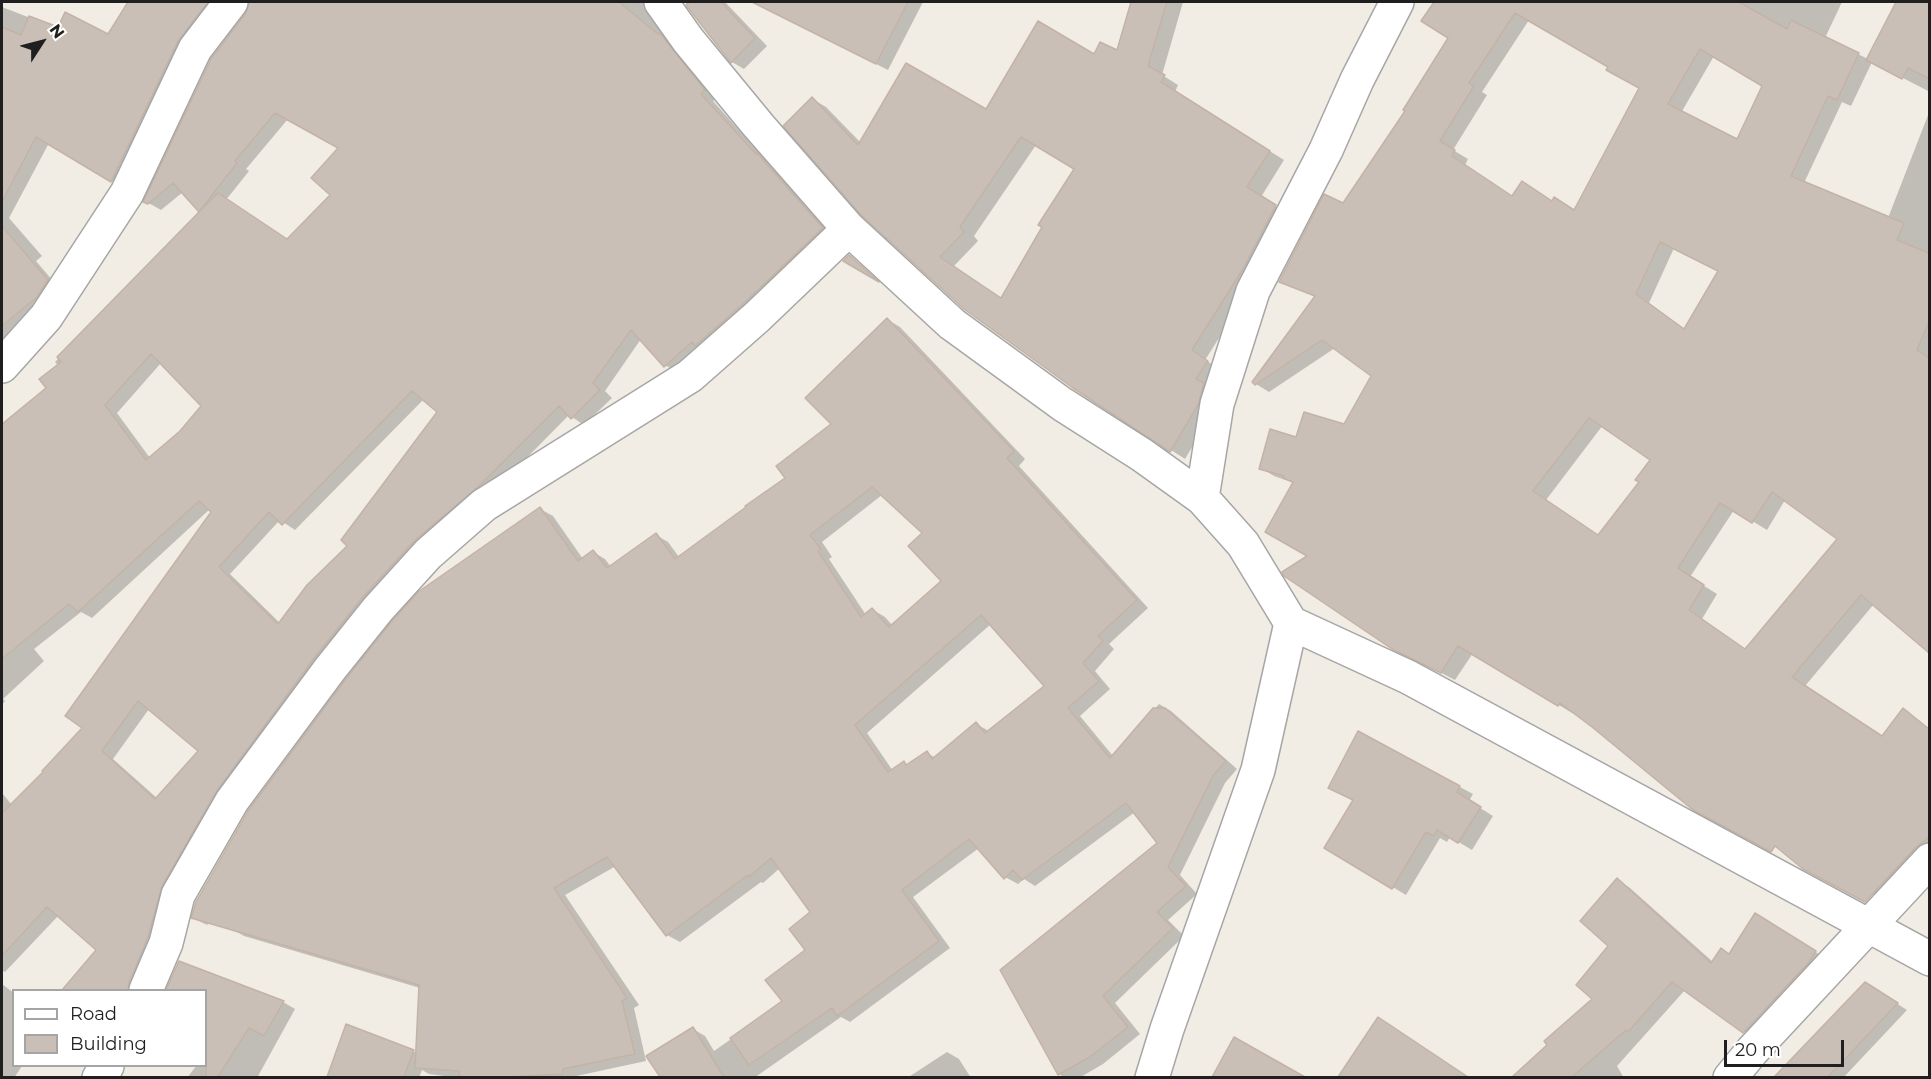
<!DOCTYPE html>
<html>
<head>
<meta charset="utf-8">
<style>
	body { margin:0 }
	#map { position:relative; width:1931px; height:1079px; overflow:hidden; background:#f1ede5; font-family:Montserrat,sans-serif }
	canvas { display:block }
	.frame { position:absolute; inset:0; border:3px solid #1f1f1f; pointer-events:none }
	.legend { position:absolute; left:12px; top:989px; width:195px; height:78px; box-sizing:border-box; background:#fff; border:2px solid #a5a5a5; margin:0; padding:8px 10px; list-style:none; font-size:18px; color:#1f1f1f }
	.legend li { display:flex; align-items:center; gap:12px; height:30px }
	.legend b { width:30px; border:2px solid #a5a5a5 }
	.north { position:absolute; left:12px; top:12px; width:60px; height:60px; -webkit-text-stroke:4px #fff; paint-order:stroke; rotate:54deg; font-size:16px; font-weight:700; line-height:24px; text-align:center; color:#1f1f1f }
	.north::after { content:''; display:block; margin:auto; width:21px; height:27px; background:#1f1f1f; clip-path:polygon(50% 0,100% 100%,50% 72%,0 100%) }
	.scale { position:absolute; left:1724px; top:1040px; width:120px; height:27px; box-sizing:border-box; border:3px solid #1f1f1f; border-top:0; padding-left:8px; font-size:18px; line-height:21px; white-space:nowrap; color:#1f1f1f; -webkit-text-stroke:4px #fff; paint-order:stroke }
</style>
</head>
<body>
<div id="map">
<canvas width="1931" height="1079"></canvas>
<div class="frame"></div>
<ul class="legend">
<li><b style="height:8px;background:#fff"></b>Road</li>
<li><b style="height:16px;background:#c9bfb7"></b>Building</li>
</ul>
<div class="north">N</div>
<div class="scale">20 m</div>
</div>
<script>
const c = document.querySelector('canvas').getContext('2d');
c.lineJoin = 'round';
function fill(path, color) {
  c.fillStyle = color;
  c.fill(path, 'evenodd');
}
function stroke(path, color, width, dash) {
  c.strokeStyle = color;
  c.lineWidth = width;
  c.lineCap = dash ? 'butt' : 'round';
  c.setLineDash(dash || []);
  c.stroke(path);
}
const shadow = new Path2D(`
	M 129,2 L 225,2 L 124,188 L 49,143 L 9,218 L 42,256 L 36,261 L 59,288 L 2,344 L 2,7 L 59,29 L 108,36 Z
	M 251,2 L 656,2 L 716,98 L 713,101 L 764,158 L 770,162 L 834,236 L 678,373 L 665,365 L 641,339 L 605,391 L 612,398 L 584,425 L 569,415 L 492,493 L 327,665 L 141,990 L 63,990 L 99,950 L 59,915 L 5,972 L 2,970 L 2,793 L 12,805 L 84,728 L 213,512 L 210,509 L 92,618 L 81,612 L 34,649 L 44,661 L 3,699 L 5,701 L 2,705 L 2,470 L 4,468 L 2,465 L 2,429 L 63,371 L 55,362 L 201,212 L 183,192 L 161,210 L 145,201 L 247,14 ZM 288,119 L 340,148 L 332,195 L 288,241 L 226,200 L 249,171 L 246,169 ZM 161,363 L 203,406 L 181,432 L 150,458 L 117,413 ZM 424,399 L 439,411 L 349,546 L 281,624 L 230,574 L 280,520 L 295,530 ZM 149,709 L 201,751 L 157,798 L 113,759 Z
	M 685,2 L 725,2 L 767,46 L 744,69 L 732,62 Z
	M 753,2 L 923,2 L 888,70 Z
	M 1133,2 L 1183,2 L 1162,75 L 1178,85 L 1175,92 L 1284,160 L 1261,197 L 1290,215 L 1258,277 L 1205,360 L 1222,370 L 1212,414 L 1185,459 L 1073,387 L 965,308 L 812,99 L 826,107 L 861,143 L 986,111 L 1095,56 L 1118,52 ZM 1036,145 L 1076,169 L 1002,299 L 954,266 L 978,241 L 974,236 Z
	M 1435,2 L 1842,2 L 1825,38 L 1868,59 L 1897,2 L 1930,2 L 1930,92 L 1872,62 L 1851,106 L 1842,102 L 1804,183 L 1888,218 L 1930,110 L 1930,650 L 1874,604 L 1805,686 L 1816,807 L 1926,751 L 1930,755 L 1930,855 L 1886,902 L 1573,711 L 1572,713 L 1473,653 L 1455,680 L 1408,656 L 1310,556 L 1294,483 L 1274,476 L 1261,468 L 1297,439 L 1345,426 L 1373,376 L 1335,348 L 1269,392 L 1256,384 L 1316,297 L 1281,281 L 1343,205 L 1407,111 L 1450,37 L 1423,21 ZM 1529,20 L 1610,67 L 1641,88 L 1575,212 L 1552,201 L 1513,197 L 1465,165 L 1468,159 L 1453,150 L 1487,95 L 1482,92 ZM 1714,56 L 1764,85 L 1738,141 L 1681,113 ZM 1674,248 L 1720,272 L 1686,330 L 1649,303 ZM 1603,425 L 1652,459 L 1641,482 L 1599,536 L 1546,500 ZM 1785,500 L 1839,539 L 1746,650 L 1702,619 L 1717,594 L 1690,577 L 1734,510 L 1767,530 Z
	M 888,320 L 900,327 L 1025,459 L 1019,466 L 1148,608 L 1109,644 L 1114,649 L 1095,671 L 1110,689 L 1080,716 L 1113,756 L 1159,704 L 1171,711 L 1237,769 L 1225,783 L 1180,875 L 1197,894 L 1168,920 L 1184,936 L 1115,1003 L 1140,1034 L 1103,1064 L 1079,1078 L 1065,1078 L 1059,1074 L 1159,844 L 1135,812 L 1035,886 L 1024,879 L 1018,884 L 1005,877 L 979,848 L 913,897 L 950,948 L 850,1022 L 841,1017 L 754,1078 L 661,1078 L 648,1057 L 693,1029 L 705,1036 L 714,1051 L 784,1002 L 807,950 L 813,913 L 780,868 L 763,883 L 761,882 L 680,942 L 667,935 L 616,866 L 565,895 L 639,1005 L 634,1008 L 646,1061 L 567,1078 L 548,1078 L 540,1073 L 509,996 L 518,1078 L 460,1078 L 429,1074 L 422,1070 L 419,1078 L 328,1078 L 347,1026 L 417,1053 L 420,988 L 244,936 L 232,929 L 273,849 L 207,925 L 193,918 L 540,509 L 553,516 L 583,559 L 593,552 L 605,559 L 611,567 L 656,535 L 668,542 L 679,557 L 788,479 L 834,425 ZM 882,495 L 924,533 L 943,581 L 893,626 L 885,617 L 873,610 L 866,615 L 829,559 L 832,557 L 822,542 ZM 991,624 L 1046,687 L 989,731 L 976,724 L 936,758 L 927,753 L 908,766 L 904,763 L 893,771 L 867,733 Z
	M 1460,787 L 1473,794 L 1469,801 L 1493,816 L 1472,850 L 1450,837 L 1447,842 L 1440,838 L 1406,895 L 1327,848 Z
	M 1617,880 L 1630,888 L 1713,962 L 1730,955 L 1769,922 L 1828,960 L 1757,1040 L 1685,990 L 1617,1066 L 1624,1078 L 1514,1078 L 1594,999 L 1611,946 Z
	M 208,974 L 283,1002 L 295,1009 L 257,1078 L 187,1078 L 196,1066 L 206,1066 L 206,990 L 199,990 Z
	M 2,984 L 14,993 L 14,1066 L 22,1066 L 14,1078 L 2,1078 Z
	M 1876,990 L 1907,1010 L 1843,1078 L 1791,1078 Z
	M 1379,1019 L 1458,1071 L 1453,1078 L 1340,1078 Z
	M 1234,1039 L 1302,1078 L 1213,1078 Z
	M 947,1052 L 959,1059 L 971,1078 L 907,1078 Z`);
const building = new Path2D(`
	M 128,2 L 208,2 L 178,41 L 111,182 L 36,137 L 2,202 L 2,27 L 21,35 L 29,16 L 58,27 L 65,12 L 108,34 Z
	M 249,2 L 619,2 L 658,34 L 660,33 L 705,90 L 701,94 L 756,154 L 757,153 L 823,228 L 744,303 L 695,346 L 692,342 L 664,367 L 631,330 L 593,383 L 600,390 L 571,419 L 559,406 L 479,486 L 414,541 L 363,597 L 315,657 L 216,792 L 162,886 L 148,937 L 129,983 L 128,990 L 62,990 L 96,950 L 47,907 L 2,956 L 2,813 L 43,772 L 42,771 L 82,728 L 65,716 L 211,512 L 199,501 L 78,612 L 69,604 L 2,659 L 2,424 L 46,388 L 39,379 L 61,362 L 57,357 L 199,212 L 173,183 L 148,204 L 143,202 L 211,59 L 246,13 ZM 275,113 L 338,148 L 311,178 L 330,195 L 287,239 L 218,193 L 199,212 L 237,163 L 235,161 ZM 151,354 L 201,406 L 180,431 L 146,460 L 105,405 ZM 412,391 L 437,412 L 341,540 L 347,546 L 307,585 L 278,624 L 219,567 L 269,512 L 282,525 ZM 138,701 L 198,751 L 155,799 L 102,751 Z
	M 690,2 L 721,2 L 755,38 L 731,63 L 686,5 Z
	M 752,2 L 908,2 L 876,64 Z
	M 1131,2 L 1167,2 L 1148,66 L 1165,75 L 1161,82 L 1270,151 L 1247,187 L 1276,205 L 1243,269 L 1192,350 L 1208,361 L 1196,379 L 1204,383 L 1198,405 L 1170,452 L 1073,388 L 964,309 L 862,216 L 783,126 L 812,97 L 858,145 L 906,63 L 986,109 L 1038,21 L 1094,54 L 1100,42 L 1117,50 ZM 1021,137 L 1074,169 L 1038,225 L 1042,227 L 1001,298 L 940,257 L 964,232 L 960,227 Z
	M 1434,2 L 1739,2 L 1787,29 L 1791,20 L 1859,53 L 1837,100 L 1828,96 L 1791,176 L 1904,223 L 1897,240 L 1929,253 L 1929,322 L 1917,350 L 1929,358 L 1929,653 L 1861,595 L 1792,677 L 1882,736 L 1903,708 L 1929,729 L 1929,837 L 1916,847 L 1865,902 L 1803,869 L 1775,846 L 1771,852 L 1693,810 L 1592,727 L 1560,703 L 1558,706 L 1458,646 L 1441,673 L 1392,649 L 1284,576 L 1282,572 L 1307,556 L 1265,532 L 1293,482 L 1283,478 L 1284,476 L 1259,469 L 1270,429 L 1296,437 L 1304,412 L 1344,424 L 1371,376 L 1322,340 L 1255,385 L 1252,382 L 1315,296 L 1279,282 L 1324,194 L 1343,203 L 1405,111 L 1403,110 L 1448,38 L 1421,21 ZM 1515,13 L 1608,67 L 1606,70 L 1639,88 L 1574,210 L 1554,197 L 1552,201 L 1522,181 L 1512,196 L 1452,156 L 1455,150 L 1440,141 L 1474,86 L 1469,83 ZM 1700,49 L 1762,86 L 1737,139 L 1668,104 ZM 1660,242 L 1718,271 L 1684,329 L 1636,294 ZM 1589,418 L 1650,460 L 1635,480 L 1639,482 L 1598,535 L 1533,491 ZM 1772,492 L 1837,539 L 1745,649 L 1689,610 L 1704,585 L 1678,568 L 1720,503 L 1752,523 Z
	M 1896,2 L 1929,2 L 1929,79 L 1908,68 L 1902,79 L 1866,60 Z
	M 2,226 L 48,280 L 37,297 L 2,326 Z
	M 849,255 L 879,282 L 843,261 Z
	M 887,318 L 1014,451 L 1007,458 L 1137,600 L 1098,636 L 1103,641 L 1083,663 L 1099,681 L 1068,708 L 1110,758 L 1153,708 L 1165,708 L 1226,761 L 1213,776 L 1168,867 L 1186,886 L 1157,912 L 1173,928 L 1103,996 L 1128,1027 L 1090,1057 L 1058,1075 L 1000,970 L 1157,843 L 1126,803 L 1022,880 L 1013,870 L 1004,879 L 969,839 L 902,890 L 939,941 L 837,1016 L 832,1008 L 749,1065 L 730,1038 L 782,1001 L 765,980 L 805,950 L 789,929 L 810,912 L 771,858 L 749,877 L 748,875 L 666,936 L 607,857 L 554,888 L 627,998 L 622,1001 L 635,1054 L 563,1069 L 563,1074 L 509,1077 L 460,1077 L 459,1071 L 415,1068 L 419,985 L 191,918 L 196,902 L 248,811 L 345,680 L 392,621 L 418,592 L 540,507 L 578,561 L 593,550 L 607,568 L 656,533 L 675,559 L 746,507 L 745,506 L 785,478 L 776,466 L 831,424 L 805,398 ZM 872,487 L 922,533 L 908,546 L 941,581 L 889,627 L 872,608 L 861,617 L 818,551 L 821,549 L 810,535 ZM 981,615 L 1044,686 L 985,733 L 976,722 L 932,759 L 927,751 L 906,765 L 904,761 L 888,772 L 855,725 Z
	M 1358,731 L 1460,786 L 1457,792 L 1481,807 L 1458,843 L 1437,830 L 1434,836 L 1426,832 L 1392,889 L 1324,848 L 1353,800 L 1328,788 Z
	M 1617,878 L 1711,963 L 1721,948 L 1729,954 L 1755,913 L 1816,951 L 1809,962 L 1743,1033 L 1672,982 L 1628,1032 L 1626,1030 L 1572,1077 L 1512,1077 L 1547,1045 L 1544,1041 L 1592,999 L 1576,985 L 1608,946 L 1580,921 Z
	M 179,961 L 284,1001 L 264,1036 L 249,1028 L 218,1077 L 206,1077 L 206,990 L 166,990 Z
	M 1865,982 L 1898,1003 L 1828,1077 L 1774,1077 Z
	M 1378,1017 L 1468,1077 L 1338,1077 Z
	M 346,1024 L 414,1050 L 404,1077 L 327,1077 Z
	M 693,1027 L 724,1077 L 660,1077 L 646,1056 Z
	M 1234,1037 L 1305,1077 L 1212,1077 Z`);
const minor = new Path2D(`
	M 661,2 L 688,40 L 758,125 L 849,229 L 952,324 L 1062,404 L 1142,455 L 1202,498 L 1243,544 L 1291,623 L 1258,770 L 1167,1029 L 1152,1078
	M 2,366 L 46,317 L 127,193 L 195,49 L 231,2
	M 1202,498 L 1217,404 L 1253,291 L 1326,150 L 1357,80 L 1397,2
	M 1291,623 L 1408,677 L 1930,959
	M 146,990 L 166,943 L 178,895 L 232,801 L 330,669 L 378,609 L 428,554 L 484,505 L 690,376 L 757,317 L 849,229
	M 99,1078 L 107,1066
	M 1730,1078 L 1752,1051 L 1930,860`);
fill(shadow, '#0003');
fill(building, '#c9bfb7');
stroke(building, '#c4b3a5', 1.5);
stroke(minor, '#a6a6a6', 36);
stroke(minor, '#fff', 33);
</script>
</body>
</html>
